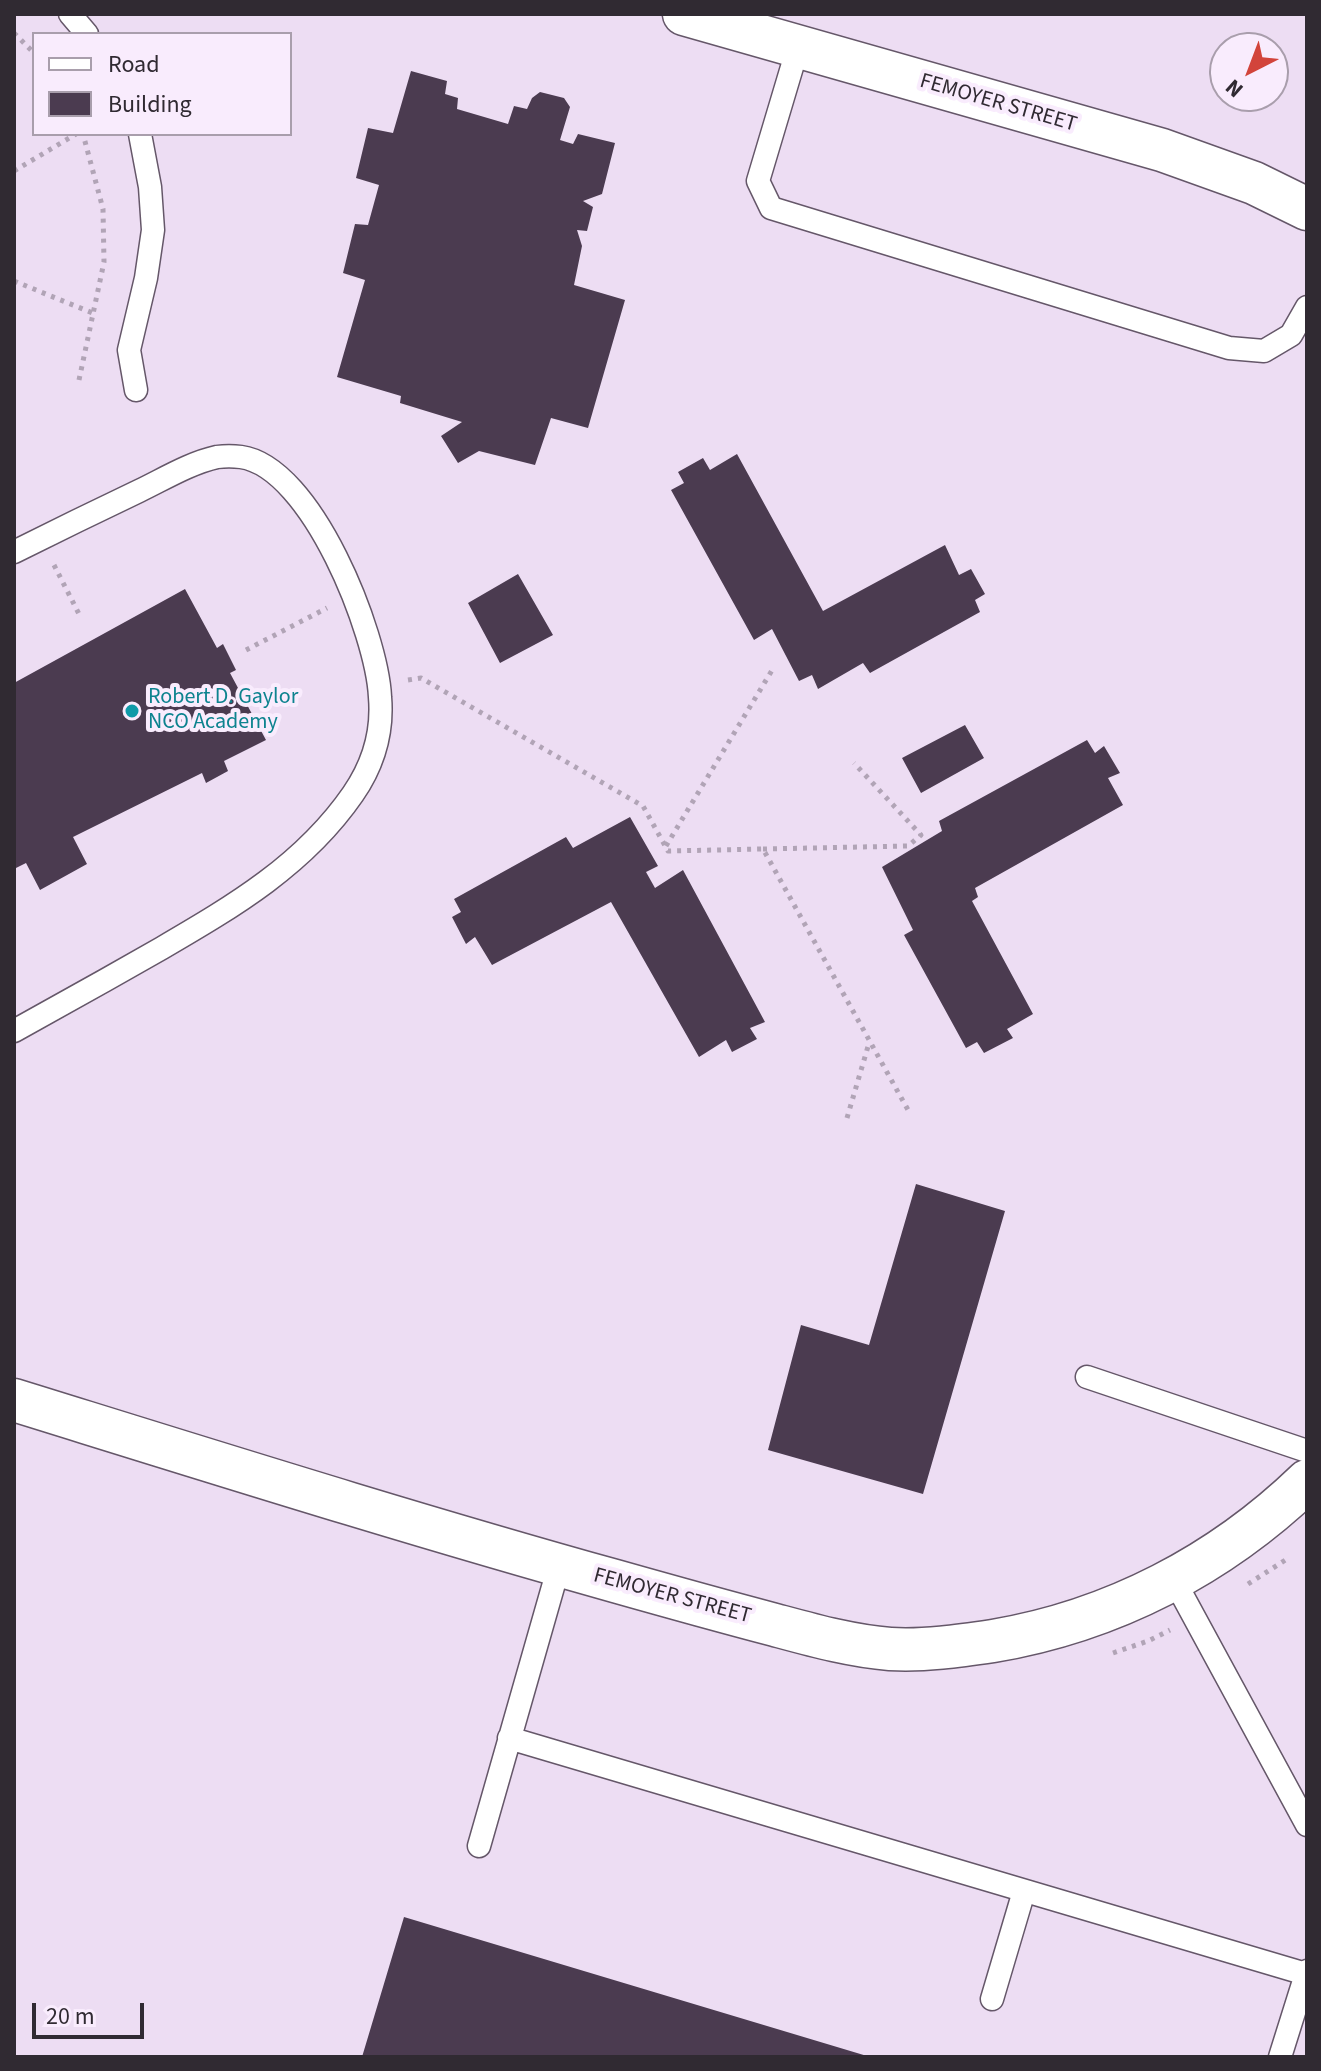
<!DOCTYPE html>
<html>
<head>
<meta charset="utf-8">
<style>
	body { margin:0 }
	#map { position:relative; width:1321px; height:2071px; overflow:hidden; background:#edddf3; font-family:"Source Sans 3",sans-serif }
	canvas { display:block }
	.frame { position:absolute; inset:0; border:16px solid #302a32; pointer-events:none }
	.legend { position:absolute; left:32px; top:32px; width:260px; height:104px; box-sizing:border-box; background:#f9ecfd; border:2px solid #a99eac; margin:0; padding:10px 14px; list-style:none; font-size:24px; color:#302a32 }
	.legend li { display:flex; align-items:center; gap:16px; height:40px }
	.legend b { width:40px; border:2px solid #a99eac }
	.north { position:absolute; left:1209px; top:32px; width:80px; height:80px; box-sizing:border-box; background:#f9ecfd; border:2px solid #a99eac; border-radius:50%; rotate:222deg; font-size:22px; font-weight:700; line-height:32px; text-align:center; color:#302a32 }
	.north::after { content:''; display:block; margin:auto; width:28px; height:36px; background:#d2443b; clip-path:polygon(50% 0,100% 100%,50% 72%,0 100%) }
	.scale { position:absolute; left:32px; top:2003px; width:112px; height:36px; box-sizing:border-box; border:4px solid #302a32; border-top:0; padding-left:10px; font-size:24px; line-height:28px; white-space:nowrap; color:#302a32; -webkit-text-stroke:6px #f9ecfd; paint-order:stroke }
</style>
</head>
<body>
<div id="map">
<canvas width="1321" height="2071"></canvas>
<div class="frame"></div>
<ul class="legend">
<li><b style="height:10px;background:#fff"></b>Road</li>
<li><b style="height:22px;background:#4b3b50"></b>Building</li>
</ul>
<div class="north">N</div>
<div class="scale">20 m</div>
</div>
<script>
const c = document.querySelector('canvas').getContext('2d');
c.lineJoin = 'round';
function fill(path, color) {
  c.fillStyle = color;
  c.fill(path, 'evenodd');
}
function stroke(path, color, width, dash) {
  c.strokeStyle = color;
  c.lineWidth = width;
  c.lineCap = dash ? 'butt' : 'round';
  c.setLineDash(dash || []);
  c.stroke(path);
}
function write(font, color, halo, rows, align = 'center') {
  c.font = font + ' "Source Sans 3",sans-serif';
  c.lineWidth = 8;
  c.setLineDash([]);
  c.textBaseline = 'middle';
  c.strokeStyle = halo;
  c.fillStyle = color;
  for (const [text, x, y, turn = 0] of rows) {
    c.save();
    c.translate(x, y);
    c.rotate((+turn || 0) * Math.PI / 180);
    c.textAlign = isNaN(turn) ? turn : align;
    if (halo) c.strokeText(text, 0, 0);
    c.fillText(text, 0, 0);
    c.restore();
  }
}
const building = new Path2D(`
	M 411,71 L 447,81 L 445,94 L 458,98 L 457,109 L 508,124 L 514,106 L 527,109 L 532,98 L 540,92 L 564,98 L 570,107 L 560,140 L 573,144 L 578,134 L 615,143 L 602,194 L 583,201 L 593,207 L 587,231 L 577,230 L 582,246 L 574,285 L 625,300 L 588,428 L 551,418 L 535,465 L 479,451 L 458,463 L 441,436 L 462,422 L 400,403 L 401,396 L 337,377 L 365,280 L 343,273 L 355,224 L 368,225 L 379,185 L 356,178 L 368,128 L 393,133 Z
	M 737,454 L 823,611 L 945,545 L 959,575 L 971,569 L 985,594 L 975,600 L 980,612 L 870,673 L 863,663 L 818,689 L 812,675 L 799,681 L 772,629 L 754,640 L 671,490 L 684,483 L 678,472 L 703,458 L 710,470 Z
	M 518,574 L 553,635 L 500,663 L 468,603 Z
	M 185,589 L 217,648 L 223,644 L 236,670 L 230,673 L 266,740 L 224,761 L 228,771 L 206,783 L 202,773 L 73,837 L 87,864 L 40,890 L 26,863 L 14,869 L 14,683 Z
	M 965,725 L 984,758 L 921,793 L 902,758 Z
	M 1087,740 L 1095,753 L 1104,746 L 1120,773 L 1108,778 L 1123,805 L 975,888 L 978,897 L 972,901 L 1033,1014 L 1007,1029 L 1013,1038 L 984,1053 L 977,1042 L 966,1048 L 904,935 L 913,930 L 882,867 L 942,831 L 939,821 Z
	M 630,817 L 658,866 L 646,872 L 655,888 L 683,870 L 765,1022 L 750,1028 L 757,1039 L 732,1052 L 726,1040 L 699,1057 L 611,902 L 492,965 L 475,937 L 466,944 L 452,917 L 461,912 L 454,899 L 566,837 L 573,848 Z
	M 916,1184 L 1005,1211 L 923,1494 L 768,1450 L 801,1325 L 869,1345 Z
	M 404,1917 L 867,2056 L 867,2057 L 362,2057 Z`);
const path = new Path2D(`
	M 14,33 L 34,53
	M 14,171 L 76,134
	M 14,281 L 95,314
	M 79,380 L 104,262 L 103,209 L 83,134
	M 54,565 L 79,614
	M 246,650 L 327,608
	M 408,680 L 421,678 L 643,806 L 668,851 L 763,849 L 908,1110
	M 666,846 L 774,667
	M 763,849 L 908,846 L 921,835 L 854,763
	M 847,1118 L 869,1043
	M 1248,1584 L 1287,1559
	M 1113,1653 L 1148,1641 L 1170,1630`);
const service = new Path2D(`
	M 70,14 L 87,34
	M 798,47 L 758,181 L 771,208 L 1229,348 L 1264,351 L 1291,335 L 1307,307
	M 136,390 L 129,350 L 146,278 L 153,230 L 150,187 L 140,134
	M 14,552 C 56,531 97,511 139,491 C 164,479 190,463 217,457 C 224,456 234,456 241,457 C 312,467 377,634 380,697 C 383,732 373,765 353,794 C 304,865 234,906 162,948 C 113,976 63,1004 14,1031
	M 1087,1377 L 1307,1451
	M 1174,1580 L 1307,1825
	M 509,1738 L 1306,1974
	M 479,1846 L 559,1566
	M 992,1999 L 1024,1891
	M 1280,2057 L 1307,1971`);
const minor = new Path2D(`
	M 684,14 L 1162,150 L 1254,183 L 1307,209
	M 14,1400 C 214,1462 414,1525 615,1581 C 668,1596 722,1611 775,1625 C 812,1635 851,1646 890,1649 C 924,1651 959,1646 993,1641 C 1112,1621 1220,1565 1307,1481`);
const markers = [
	[132,711,8,"#0f9aa8"]
];
const streetNames = [
	["FEMOYER STREET",998,104,16],
	["FEMOYER STREET",672,1597,15]
];
const cultureNames = [
	["Robert D. Gaylor",148,698],
	["NCO Academy",148,723]
];
fill(building, '#4b3b50');
stroke(service, '#655769', 25);
stroke(minor, '#655769', 45);
stroke(path, '#b1a4b6', 5, [4, 6]);
stroke(service, '#fff', 22);
stroke(minor, '#fff', 42);
for (const [x, y, r, color] of markers) {
  const dot = new Path2D();
  dot.arc(x, y, r, 0, 2 * Math.PI);
  c.fillStyle = color;
  c.fill(dot);
  stroke(dot, '#f9ecfd', 3);
}
write('22px', '#302a32', '#f9ecfd', streetNames);
write('22px', '#0d838f', '#f9ecfd', cultureNames, 'left');
</script>
</body>
</html>
